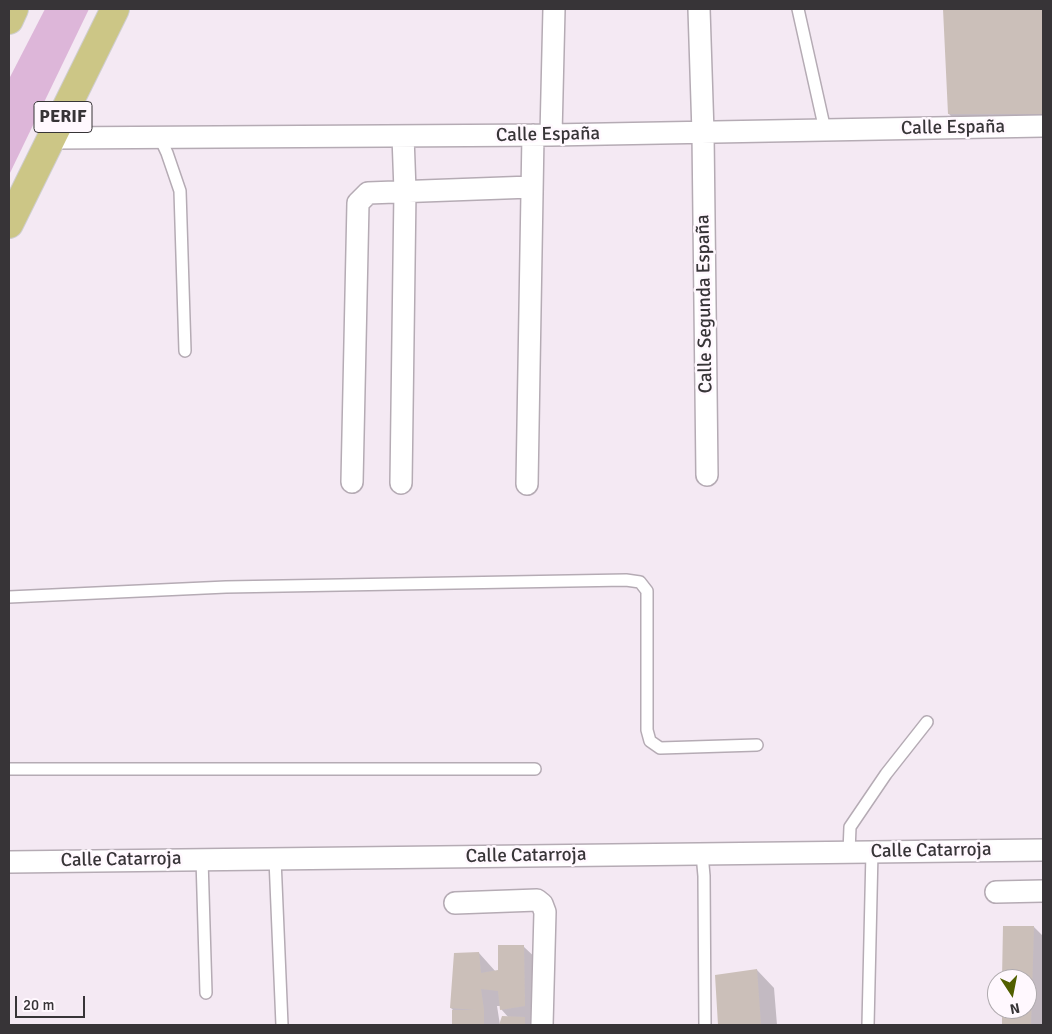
<!DOCTYPE html>
<html>
<head>
<meta charset="utf-8">
<style>
	body { margin:0 }
	#map { position:relative; width:1052px; height:1034px; overflow:hidden; background:#f4e9f3; font-family:Signika,sans-serif }
	canvas { display:block }
	.frame { position:absolute; inset:0; border:10px solid #373437; pointer-events:none }
	.north { position:absolute; left:987px; top:969px; width:50px; height:50px; box-sizing:border-box; background:#fff8fe; border:1px solid #afaaae; border-radius:50%; rotate:169deg; font-size:14px; font-weight:700; line-height:20px; text-align:center; color:#373437 }
	.north::after { content:''; display:block; margin:auto; width:18px; height:22px; background:#515f00; clip-path:polygon(50% 0,100% 100%,50% 72%,0 100%) }
	.scale { position:absolute; left:15px; top:996px; width:70px; height:22px; box-sizing:border-box; border:2px solid #373437; border-top:0; padding-left:6px; font-size:15px; line-height:18px; white-space:nowrap; color:#373437; -webkit-text-stroke:4px #fff8fe; paint-order:stroke }
</style>
</head>
<body>
<div id="map">
<canvas width="1052" height="1034"></canvas>
<div class="frame"></div>
<div class="north">N</div>
<div class="scale">20 m</div>
</div>
<script>
const c = document.querySelector('canvas').getContext('2d');
c.lineJoin = 'round';
function fill(path, color) {
  c.fillStyle = color;
  c.fill(path, 'evenodd');
}
function stroke(path, color, width, dash) {
  c.strokeStyle = color;
  c.lineWidth = width;
  c.lineCap = dash ? 'butt' : 'round';
  c.setLineDash(dash || []);
  c.stroke(path);
}
function write(font, color, halo, rows, align = 'center') {
  c.font = font + ' Signika,sans-serif';
  c.lineWidth = 5;
  c.setLineDash([]);
  c.textBaseline = 'middle';
  c.strokeStyle = halo;
  c.fillStyle = color;
  for (const [text, x, y, turn = 0] of rows) {
    c.save();
    c.translate(x, y);
    c.rotate((+turn || 0) * Math.PI / 180);
    c.textAlign = isNaN(turn) ? turn : align;
    if (halo) c.strokeText(text, 0, 0);
    c.fillText(text, 0, 0);
    c.restore();
  }
}
const green = new Path2D(`
	M 45,9 L 89,9 L 9,175 L 9,79 Z`);
const shadow = new Path2D(`
	M 944,9 L 1043,9 L 1043,122 L 958,123 L 949,114 Z
	M 1034,927 L 1043,936 L 1043,1025 L 1003,1025 L 1003,1009 L 1027,1009 L 1027,979 L 1003,979 Z
	M 523,946 L 541,963 L 542,1023 L 532,1025 L 501,1025 L 503,1018 L 509,1018 L 501,1009 L 501,1006 L 497,1006 L 500,1025 L 453,1025 L 453,1010 L 451,1008 L 479,953 L 496,972 Z
	M 757,970 L 774,988 L 777,1025 L 719,1025 L 716,976 Z`);
const building = new Path2D(`
	M 943,9 L 1043,9 L 1043,114 L 948,114 Z
	M 1003,926 L 1034,926 L 1031,1025 L 1002,1025 L 1002,1009 L 1027,1009 L 1027,979 L 1002,979 Z
	M 498,945 L 524,945 L 525,1006 L 500,1010 L 498,991 L 481,989 L 484,1010 L 484,1025 L 452,1025 L 452,1010 L 476,1010 L 450,1008 L 454,953 L 479,952 L 481,973 L 498,970 Z
	M 757,969 L 761,1025 L 718,1025 L 715,975 Z
	M 502,1016 L 525,1017 L 525,1025 L 499,1025 Z`);
const service = new Path2D(`
	M 798,9 L 825,130
	M 160,138 L 167,153 L 180,191 L 185,351
	M 9,597 L 226,587 L 626,580 L 640,582 L 647,591 L 647,730 L 650,741 L 660,748 L 757,745
	M 9,769 L 535,769
	M 849,852 L 850,827 L 886,774 L 927,722
	M 702,854 L 704,876 L 705,1025
	M 202,859 L 206,993
	M 275,859 L 282,1025
	M 868,1025 L 872,852`);
const minor = new Path2D(`
	M 699,9 L 703,133 L 707,475
	M 551,135 L 554,9
	M 52,138 L 551,135 L 1043,126
	M 352,482 L 358,203 L 368,193 L 531,187
	M 401,483 L 405,191 L 403,136
	M 527,484 L 533,135
	M 9,862 L 1043,850
	M 996,892 L 1043,891
	M 455,903 L 537,900 L 542,904 L 545,912 L 542,1025`);
const trunk = new Path2D(`
	M 9,20 L 14,9
	M 9,224 L 115,9`);
const shields = [
	[63,117,58]
];
const shieldNames = [
	["PERIF",63,117]
];
const streetNames = [
	["Calle España",953,128,-1],
	["Calle España",548,135,-1],
	["Calle Segunda España",705,304,-91],
	["Calle Catarroja",931,851,-1],
	["Calle Catarroja",526,856,-1],
	["Calle Catarroja",121,860,-1]
];
fill(green, '#ddb6d9');
fill(shadow, '#0003');
fill(building, '#cbbfb9');
stroke(service, '#b5abb4', 14);
stroke(minor, '#b5abb4', 24);
stroke(trunk, '#cfcecf', 30);
stroke(service, '#fff', 11);
stroke(minor, '#fff', 21);
stroke(trunk, '#ccc686', 28);
for (const [x, y, w] of shields) {
  const box = new Path2D();
  box.roundRect(x - w / 2, y - 15.5, w, 31, 4);
  c.fillStyle = '#fff8fe';
  c.fill(box);
  stroke(box, '#373437', 1);
}
write('bold 18px', '#373437', null, shieldNames);
write('19px', '#373437', '#fff8fe', streetNames);
</script>
</body>
</html>
